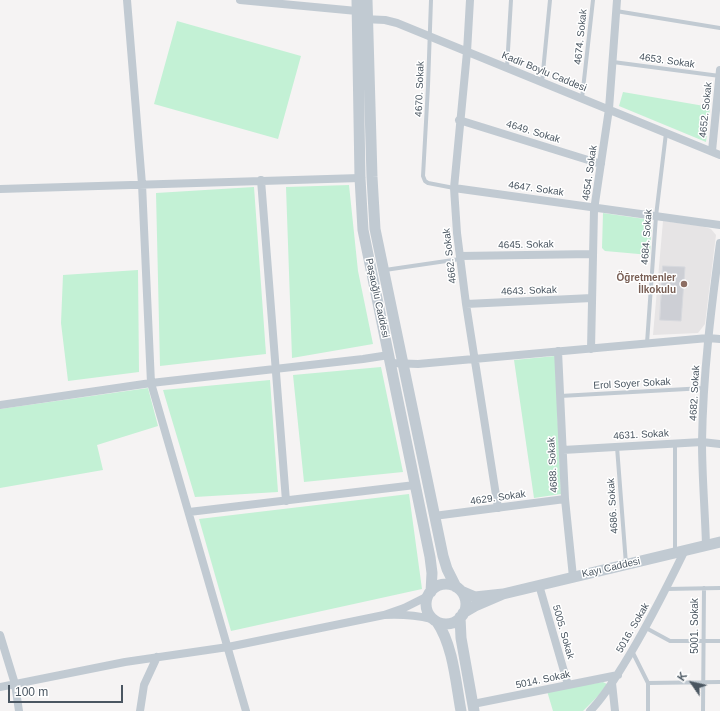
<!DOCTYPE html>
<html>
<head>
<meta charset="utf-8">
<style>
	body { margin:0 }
	#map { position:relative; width:720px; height:711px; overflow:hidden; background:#f5f3f3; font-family:Helvetica,sans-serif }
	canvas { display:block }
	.north { position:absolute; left:672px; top:663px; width:40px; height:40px; -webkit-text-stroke:3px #fff; paint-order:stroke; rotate:304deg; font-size:11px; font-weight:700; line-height:16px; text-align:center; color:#4a5661 }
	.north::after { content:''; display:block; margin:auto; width:14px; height:18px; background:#4a5661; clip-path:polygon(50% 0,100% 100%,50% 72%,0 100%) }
	.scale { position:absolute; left:8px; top:685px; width:115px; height:18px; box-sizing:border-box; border:2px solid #4a5661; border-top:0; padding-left:5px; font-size:12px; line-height:14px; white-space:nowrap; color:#4a5661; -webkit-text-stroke:3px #fff; paint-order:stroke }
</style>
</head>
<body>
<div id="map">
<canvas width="720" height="711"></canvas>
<div class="north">K</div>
<div class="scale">100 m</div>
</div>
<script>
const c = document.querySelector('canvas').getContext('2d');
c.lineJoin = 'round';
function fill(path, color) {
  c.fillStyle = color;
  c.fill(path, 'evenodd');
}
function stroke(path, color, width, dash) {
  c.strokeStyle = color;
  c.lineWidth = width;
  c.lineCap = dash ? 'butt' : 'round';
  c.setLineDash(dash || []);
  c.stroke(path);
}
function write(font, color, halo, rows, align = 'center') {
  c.font = font + ' Helvetica,sans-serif';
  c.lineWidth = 3;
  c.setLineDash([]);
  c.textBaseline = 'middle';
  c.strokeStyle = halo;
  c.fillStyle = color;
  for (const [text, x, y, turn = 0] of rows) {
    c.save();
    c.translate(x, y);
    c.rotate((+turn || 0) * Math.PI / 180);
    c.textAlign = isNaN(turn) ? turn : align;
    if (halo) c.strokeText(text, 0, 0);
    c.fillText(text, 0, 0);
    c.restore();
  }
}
const education = new Path2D(`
	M 663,221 L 702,226 L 711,229 L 716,235 L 705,324 L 698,333 L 653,335 Z`);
const green = new Path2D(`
	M 177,21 L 301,56 L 278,139 L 154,104 Z
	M 623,92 L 710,107 L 706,142 L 619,106 Z
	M 349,185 L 358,271 L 373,344 L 292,358 L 286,187 Z
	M 254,187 L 266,354 L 160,366 L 156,193 Z
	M 603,213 L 652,220 L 650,255 L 605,251 L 602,248 Z
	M 138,270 L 139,372 L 68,381 L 61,323 L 63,275 Z
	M 555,356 L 561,494 L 534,498 L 514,360 Z
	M 381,367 L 403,472 L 304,482 L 293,375 Z
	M 270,380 L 278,492 L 195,497 L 163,390 Z
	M 148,388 L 158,426 L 97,445 L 103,470 L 0,488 L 0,409 Z
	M 409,494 L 422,589 L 231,631 L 199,519 Z
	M 603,682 L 607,684 L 598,696 L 583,711 L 553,711 L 547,691 Z`);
const building = new Path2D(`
	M 663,266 L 685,267 L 681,321 L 660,320 Z`);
const service = new Path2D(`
	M 431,0 L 428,86 L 423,176 L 425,181 L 428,183 L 454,188
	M 616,11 L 720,28
	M 613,62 L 720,76
	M 507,67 L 511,0
	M 542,82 L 550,0
	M 582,98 L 593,0
	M 385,270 L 460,259
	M 647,343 L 656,216 L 666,133
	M 560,396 L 705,388
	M 675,444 L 675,551
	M 617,447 L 626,564
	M 666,589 L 720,588
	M 646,628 L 670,641 L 720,641
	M 632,651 L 648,683 L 648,711
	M 648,683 L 720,682
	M 703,711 L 704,588`);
const minor = new Path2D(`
	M 240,0 L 357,11
	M 470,0 L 467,52 L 454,188 L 457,233 L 466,304 L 498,508
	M 363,19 L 385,20 L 397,23 L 720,155
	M 459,120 L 601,164
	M 712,151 L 720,70
	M 261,180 L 286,501
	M 454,188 L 720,225
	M 0,189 L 360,178
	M 460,256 L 593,254
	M 466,304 L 592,298
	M 591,349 L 594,210 L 609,109 L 617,0
	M 558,351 L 565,499 L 573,577
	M 390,363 L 418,364 L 708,338 L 720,339
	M 0,405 L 151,383 L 142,184 L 127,0
	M 563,450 L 702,442 L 720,444
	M 189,512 L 415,485
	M 434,516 L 565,499
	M 706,545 C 705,511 702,476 702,442 C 703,375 711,309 720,243
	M 539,585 L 568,685
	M 428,596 L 404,608 L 384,615 C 401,614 415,615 432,619
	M 0,635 L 15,684 L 19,711
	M 612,683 L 615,711
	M 0,687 L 125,662 L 228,647 L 384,615
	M 473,704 L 618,675
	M 140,711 L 144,685 L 157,657
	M 246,711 L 151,383 L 363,359 L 389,355
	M 590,711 C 604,697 614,680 624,664 C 647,627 666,589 685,550`);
const tertiary = new Path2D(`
	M 357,0 L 360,178 L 363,230 L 430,557 L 432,573 L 431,592
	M 367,0 L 372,177 L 375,229 L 443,556 L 447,569 L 456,587
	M426 604a20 20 0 1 1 40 0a20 20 0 1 1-40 0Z
	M 461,591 L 475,597 L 503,594 L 475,606 L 463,613
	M 503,594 L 720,542
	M 460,617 L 461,638 L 474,711
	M 437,622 C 453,645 456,684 461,711`);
const markers = [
	[684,284,4,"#8d6e63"]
];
const streetNames = [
	["4674. Sokak",581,37,-84],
	["4653. Sokak",667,61,8],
	["Kadir Boylu Caddesi",544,72,22],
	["4670. Sokak",420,89,-88],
	["4652. Sokak",706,110,-84],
	["4649. Sokak",533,132,17],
	["4654. Sokak",590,173,-82],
	["4647. Sokak",536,189,8],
	["4684. Sokak",647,237,-86],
	["4645. Sokak",526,245,-1],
	["4662. Sokak",450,256,-97],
	["4643. Sokak",529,291,-2],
	["Paşaoğlu Caddesi",377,298,78],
	["Erol Soyer Sokak",632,384,-3],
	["4682. Sokak",695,393,-87],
	["4631. Sokak",641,435,-3],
	["4688. Sokak",553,465,-93],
	["4629. Sokak",498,498,-8],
	["4686. Sokak",613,506,-94],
	["Kayı Caddesi",611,568,-13],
	["5001. Sokak",695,626,-90],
	["5016. Sokak",633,628,-60],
	["5005. Sokak",563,632,74],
	["5014. Sokak",543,680,-12]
];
const educationNames = [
	["Öğretmenler",676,278],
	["İlkokulu",676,290]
];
fill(education, '#e6e4e5');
fill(green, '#c3f1d5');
fill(building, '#cdcfd5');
stroke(building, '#d7d9de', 1);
stroke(service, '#c1cad2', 4);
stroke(minor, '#c1cad2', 8);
stroke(tertiary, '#c1cad2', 11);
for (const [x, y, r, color] of markers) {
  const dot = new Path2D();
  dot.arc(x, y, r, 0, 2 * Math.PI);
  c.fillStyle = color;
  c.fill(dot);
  stroke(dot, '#fff', 1.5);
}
write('10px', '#4a5661', '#fff', streetNames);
write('bold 10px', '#785e54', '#fff', educationNames, 'right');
</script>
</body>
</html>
